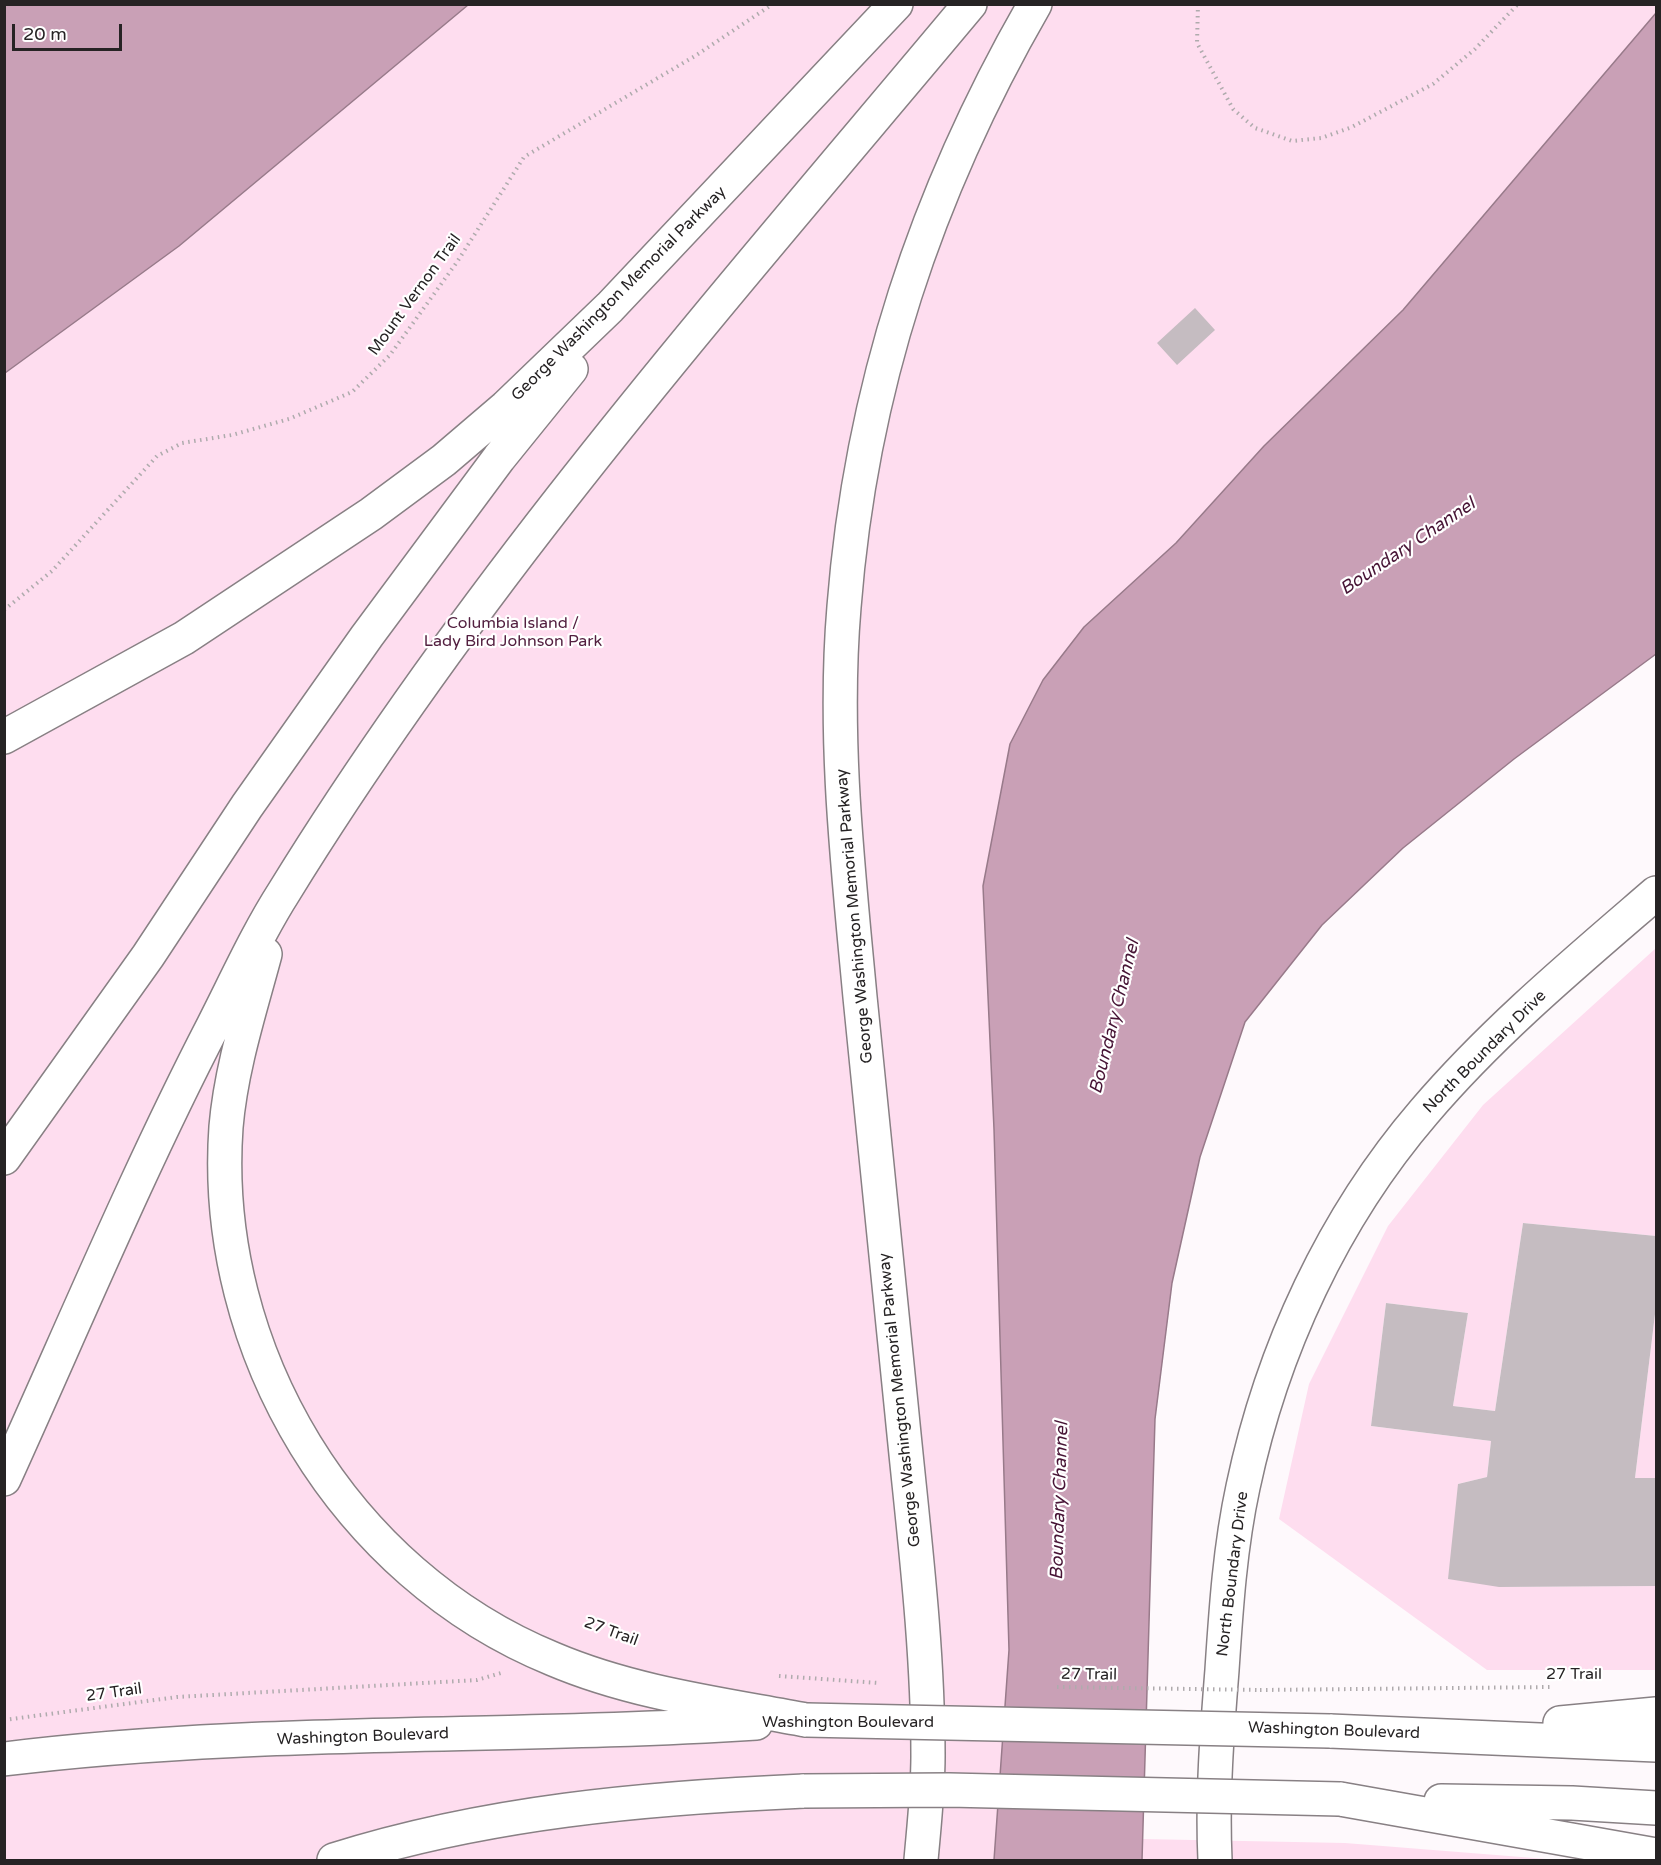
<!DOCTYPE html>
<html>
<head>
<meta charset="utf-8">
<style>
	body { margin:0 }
	#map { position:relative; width:1661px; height:1865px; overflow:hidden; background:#fef9fc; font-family:"Varela Round",sans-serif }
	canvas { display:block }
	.frame { position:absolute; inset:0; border:6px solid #262324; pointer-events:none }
	.scale { position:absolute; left:12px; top:24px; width:110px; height:27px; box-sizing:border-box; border:3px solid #262324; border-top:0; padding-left:8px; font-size:18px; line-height:21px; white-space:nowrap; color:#262324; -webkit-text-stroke:4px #fff; paint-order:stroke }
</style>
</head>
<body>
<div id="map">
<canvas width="1661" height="1865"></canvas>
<div class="frame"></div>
<div class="scale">20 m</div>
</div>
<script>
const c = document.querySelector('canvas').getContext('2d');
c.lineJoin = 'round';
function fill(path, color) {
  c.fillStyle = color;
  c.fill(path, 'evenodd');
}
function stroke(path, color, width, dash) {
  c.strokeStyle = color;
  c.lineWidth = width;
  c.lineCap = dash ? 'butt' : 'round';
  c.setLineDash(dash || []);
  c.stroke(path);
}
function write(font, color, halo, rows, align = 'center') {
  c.font = font + ' "Varela Round",sans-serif';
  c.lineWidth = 4.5;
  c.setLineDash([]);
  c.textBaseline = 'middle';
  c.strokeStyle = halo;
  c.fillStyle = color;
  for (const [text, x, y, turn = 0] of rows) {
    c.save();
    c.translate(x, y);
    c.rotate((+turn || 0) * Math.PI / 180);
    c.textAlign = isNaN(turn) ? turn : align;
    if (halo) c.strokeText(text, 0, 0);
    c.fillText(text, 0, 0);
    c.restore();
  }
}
const green = new Path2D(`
	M 468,5 L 1656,5 L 1656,13 L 1403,310 L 1264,446 L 1176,543 L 983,886 L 994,1129 L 1009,1650 L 994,1860 L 5,1860 L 5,373 L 179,246 Z
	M 1656,948 L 1656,1236 L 1523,1223 L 1495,1411 L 1453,1406 L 1468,1313 L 1386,1303 L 1371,1426 L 1491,1441 L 1487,1477 L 1458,1484 L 1499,1587 L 1656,1586 L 1656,1670 L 1487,1670 L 1279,1519 L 1309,1384 L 1388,1226 L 1483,1105 Z
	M 1656,1306 L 1656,1478 L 1635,1478 Z
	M 1142,1839 L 1345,1843 L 1559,1860 L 1142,1860 Z`);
const water = new Path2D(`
	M 5,4 L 468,4 L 468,5 L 179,246 L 5,373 Z
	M 1656,13 L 1656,654 L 1514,759 L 1403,848 L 1322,925 L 1245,1022 L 1200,1157 L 1172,1283 L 1155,1419 L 1142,1860 L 994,1860 L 1009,1650 L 994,1129 L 983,886 L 1010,744 L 1043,680 L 1084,627 L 1176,543 L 1264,446 L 1403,310 Z`);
const building = new Path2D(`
	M 1195,308 L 1215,330 L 1177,365 L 1157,343 Z
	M 1523,1223 L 1656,1236 L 1656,1306 L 1635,1478 L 1656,1478 L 1656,1586 L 1499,1587 L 1448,1579 L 1458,1484 L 1487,1477 L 1491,1441 L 1371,1426 L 1386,1303 L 1468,1313 L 1453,1406 L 1495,1411 Z`);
const path = new Path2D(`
	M 1198,4 L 1197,43 L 1233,109 L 1255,128 L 1292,141 L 1321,138 L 1352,127 L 1433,84 L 1475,49 L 1518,4
	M 4,610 L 52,571 L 157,456 L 182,443 L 232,435 L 289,419 L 352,392 L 390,355 L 457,262 L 524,157 L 695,56 L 773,4
	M 779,1676 L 879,1683
	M 1260,1690 L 1550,1687
	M 4,1720 L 177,1697 L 477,1680 L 501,1673`);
const tertiary = new Path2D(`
	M 1215,1860 C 1212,1797 1217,1733 1222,1670 C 1226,1609 1230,1547 1243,1487 C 1272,1350 1333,1218 1424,1112 C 1493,1031 1576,962 1656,893`);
const motorway = new Path2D(`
	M 4,737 L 184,638 L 371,514 L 444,460 L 506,407 L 610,307 L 896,4
	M 265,954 C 250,1010 231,1068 226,1127 C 210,1351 345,1574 553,1659 C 633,1693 721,1704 806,1720
	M 4,1158 L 148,956 L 247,806 L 367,636 L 499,458 L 571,369
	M 4,1479 C 73,1327 137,1173 213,1026 C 236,981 257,934 284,892 C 481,572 730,291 970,4
	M 1560,1723 L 1656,1714
	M 1330,1731 L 1656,1745
	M 4,1759 C 254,1728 506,1739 756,1723
	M 1340,1799 L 1656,1855
	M 1441,1801 L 1572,1803 L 1656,1808
	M 334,1860 C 486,1812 645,1798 804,1791
	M 921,1860 C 924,1826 928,1791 928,1756 C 928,1642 913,1528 902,1414 C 888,1275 874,1136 860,997 C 848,868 833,737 844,607 C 861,389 926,193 1035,4`);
const pathBridge = new Path2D(`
	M 1057,1687 L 1260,1690`);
const motorwayBridge = new Path2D(`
	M 806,1720 L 1330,1731
	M 804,1791 L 949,1790 L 1340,1799`);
const streetNames = [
	["George Washington Memorial Parkway",619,294,-45],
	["Mount Vernon Trail",415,295,-54],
	["George Washington Memorial Parkway",855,916,-95],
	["North Boundary Drive",1485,1052,-45],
	["George Washington Memorial Parkway",900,1400,-96],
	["North Boundary Drive",1233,1574,-83],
	["27 Trail",611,1632,20],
	["27 Trail",1089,1675,1],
	["27 Trail",1574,1675],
	["27 Trail",114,1693,-8],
	["Washington Boulevard",848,1723],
	["Washington Boulevard",1334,1731,2],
	["Washington Boulevard",363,1737,-2]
];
const parkNames = [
	["Columbia Island /",513,624],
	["Lady Bird Johnson Park",513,642]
];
const waterNames = [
	["Boundary Channel",1408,547,-34],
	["Boundary Channel",1115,1017,-76],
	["Boundary Channel",1060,1501,-88]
];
fill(green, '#feddef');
fill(water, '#c9a0b6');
stroke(water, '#987a8a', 1.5);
fill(building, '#c5bcc1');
stroke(tertiary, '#888084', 36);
stroke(motorway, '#888084', 36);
stroke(path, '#afabad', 4, [1.5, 4.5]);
stroke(tertiary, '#fff', 33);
stroke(motorway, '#fff', 33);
stroke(motorwayBridge, '#888084', 36, []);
stroke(pathBridge, '#afabad', 4, [1.5, 4.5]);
stroke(motorwayBridge, '#fff', 33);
write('16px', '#262324', '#fff', streetNames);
write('16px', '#532040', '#fff', parkNames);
write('italic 18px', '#471435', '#fff', waterNames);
</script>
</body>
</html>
